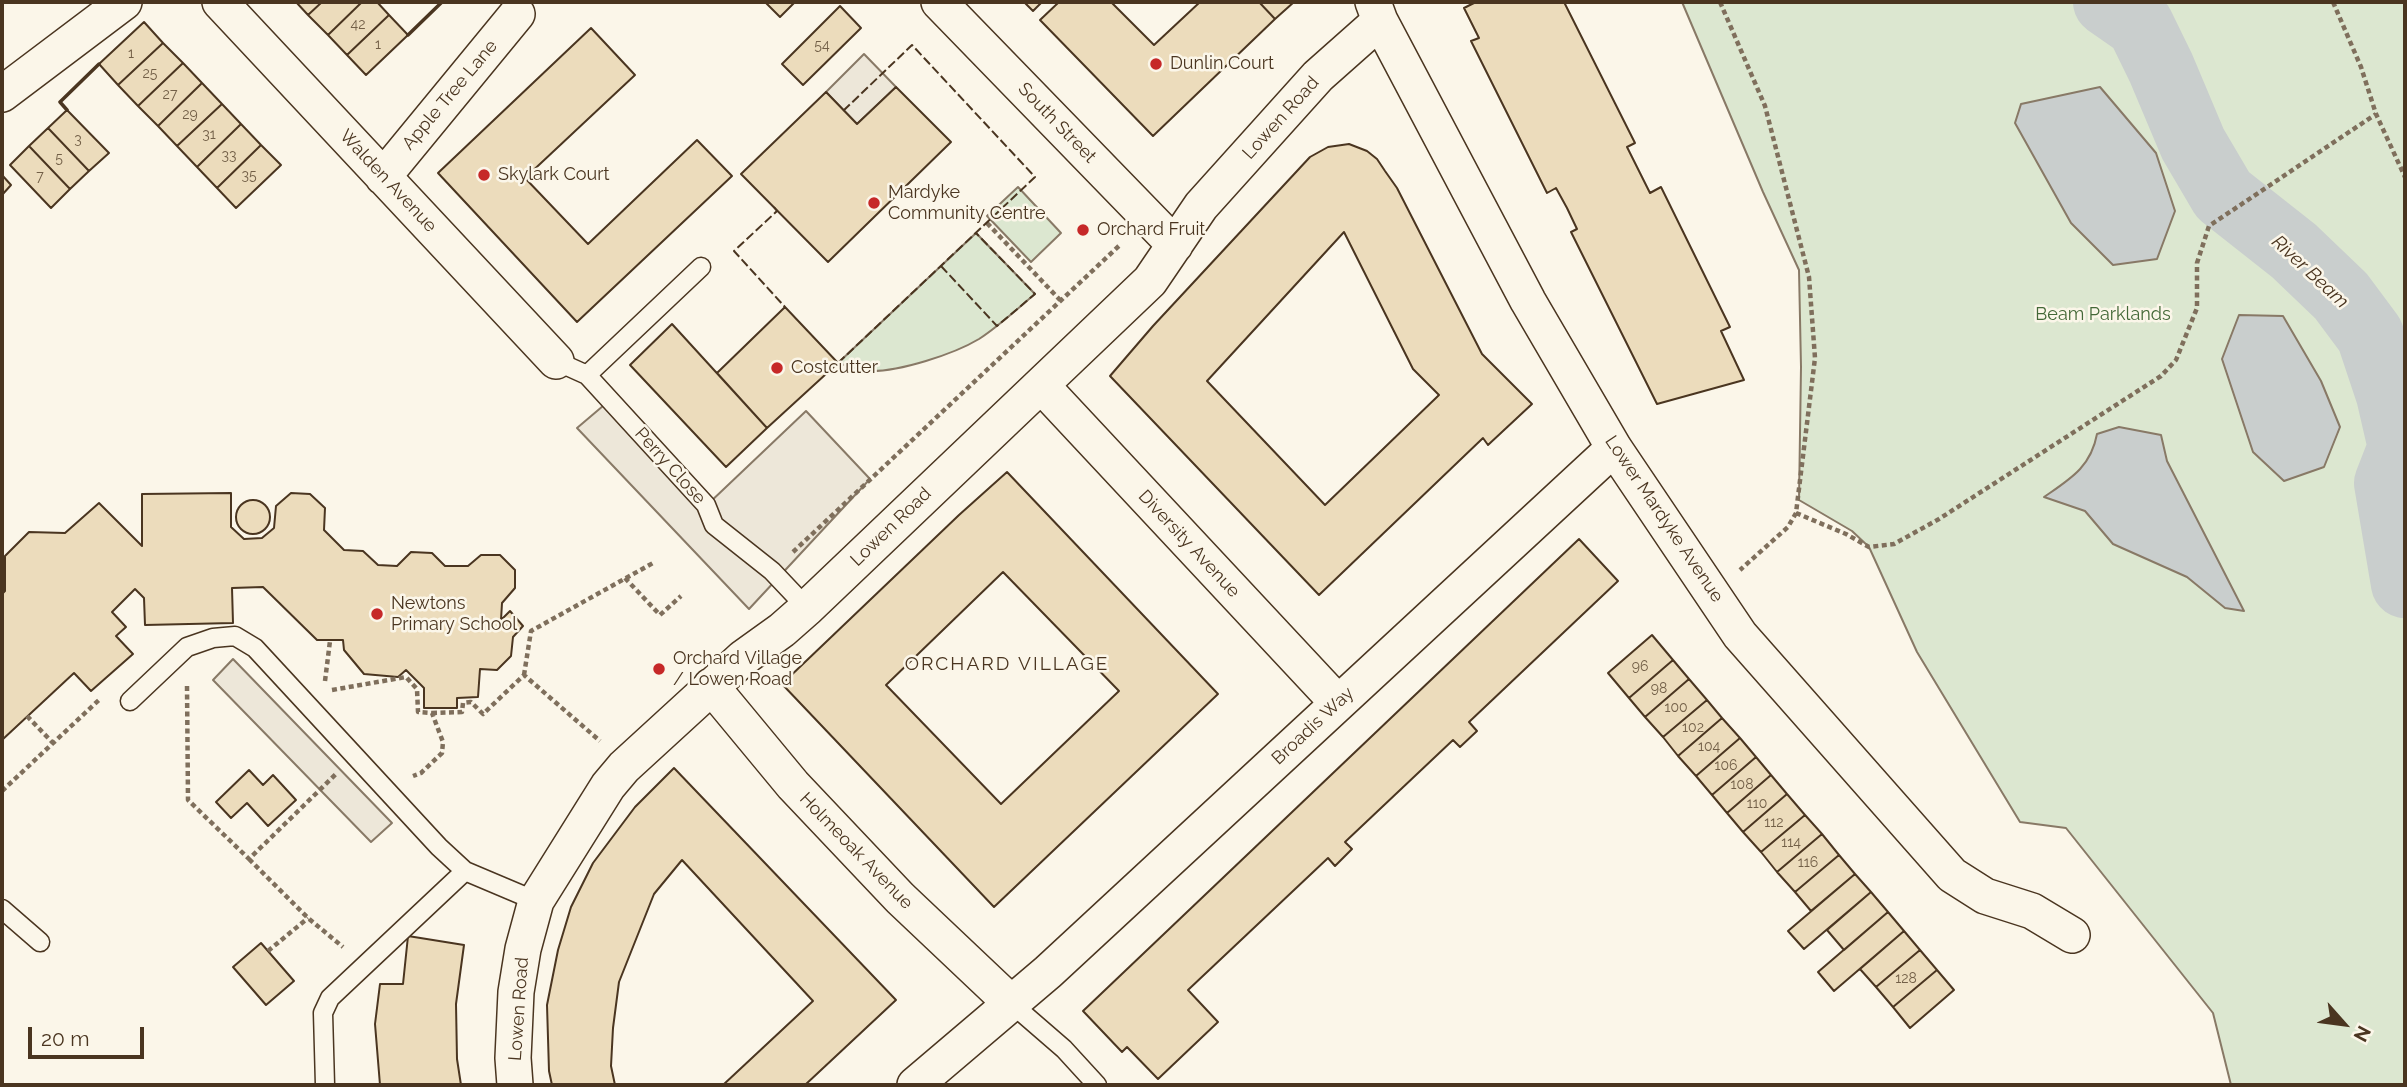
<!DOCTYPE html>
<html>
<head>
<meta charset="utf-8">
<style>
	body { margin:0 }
	#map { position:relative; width:2407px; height:1087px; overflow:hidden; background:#fbf6e9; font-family:Raleway,sans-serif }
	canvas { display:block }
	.frame { position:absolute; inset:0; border:4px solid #4a3520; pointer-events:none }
	.north { position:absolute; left:2309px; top:989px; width:70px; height:70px; -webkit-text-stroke:5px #fbf6e9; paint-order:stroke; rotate:118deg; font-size:19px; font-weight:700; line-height:28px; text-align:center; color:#4a3520 }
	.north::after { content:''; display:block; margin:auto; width:24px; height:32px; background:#4a3520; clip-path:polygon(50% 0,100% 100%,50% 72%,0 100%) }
	.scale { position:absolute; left:28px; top:1027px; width:116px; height:32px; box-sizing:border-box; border:4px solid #4a3520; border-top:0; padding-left:9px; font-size:21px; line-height:24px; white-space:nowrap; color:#4a3520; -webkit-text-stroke:5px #fbf6e9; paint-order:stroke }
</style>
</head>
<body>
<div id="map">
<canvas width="2407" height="1087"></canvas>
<div class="frame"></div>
<div class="north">N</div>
<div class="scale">20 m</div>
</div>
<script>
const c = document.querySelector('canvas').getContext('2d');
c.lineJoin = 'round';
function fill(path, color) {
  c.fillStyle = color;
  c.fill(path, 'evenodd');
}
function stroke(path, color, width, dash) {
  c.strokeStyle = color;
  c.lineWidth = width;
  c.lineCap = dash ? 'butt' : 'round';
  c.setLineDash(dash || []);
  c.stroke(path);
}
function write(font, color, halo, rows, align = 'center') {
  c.font = font + ' Raleway,sans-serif';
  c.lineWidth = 5;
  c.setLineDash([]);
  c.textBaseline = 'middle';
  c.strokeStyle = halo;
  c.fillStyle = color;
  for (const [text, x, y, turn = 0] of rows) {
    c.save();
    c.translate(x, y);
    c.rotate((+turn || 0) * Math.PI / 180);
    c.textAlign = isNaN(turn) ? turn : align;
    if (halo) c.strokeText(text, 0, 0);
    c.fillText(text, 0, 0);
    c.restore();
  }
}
const green = new Path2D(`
	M 1682,2 L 2405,2 L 2405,1085 L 2231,1085 L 2213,1013 L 2066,828 L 2020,822 L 1917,652 L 1869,547 L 1852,531 L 1799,500 L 1801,367 L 1799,270 L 1763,192 Z
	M 1018,187 L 1061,233 L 1031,262 L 987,216 Z
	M 976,233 L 1035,294 C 1017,309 999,326 979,339 C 954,354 899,372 869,371 C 859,371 848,366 838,363 Z`);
const parking = new Path2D(`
	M 864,54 L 896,87 L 857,124 L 826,92 Z
	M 610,400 L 707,505 L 806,411 L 870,479 L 749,609 L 577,428 Z
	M 233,659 L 392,823 L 371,842 L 213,680 Z`);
const water = new Path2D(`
	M 2100,87 L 2156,153 L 2175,211 L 2157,259 L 2113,265 L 2071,223 L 2015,123 L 2021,104 Z
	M 2239,315 L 2283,316 L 2321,381 L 2340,427 L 2324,467 L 2284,481 L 2253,452 L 2222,359 Z
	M 2119,427 L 2161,435 L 2167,461 L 2244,611 L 2225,608 L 2187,577 L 2113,544 L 2085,511 L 2044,497 C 2070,479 2091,467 2097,434 Z`);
const river = new Path2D(`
	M 2107,2 L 2140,25 L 2161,68 L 2193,144 L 2223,195 L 2294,251 L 2341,296 L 2370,335 L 2390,395 L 2402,447 L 2388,483 L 2405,584`);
const building = new Path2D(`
	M 296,2 L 322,2 L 308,15 Z
	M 322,2 L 362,2 L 328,35 L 308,15 Z
	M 362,2 L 377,2 L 389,15 L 347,55 L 328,35 Z
	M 765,2 L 795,2 L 780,17 Z
	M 1024,2 L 1042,2 L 1033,11 Z
	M 1059,2 L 1111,2 L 1154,45 L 1200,2 L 1259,2 L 1275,19 L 1153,136 L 1040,20 Z
	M 1259,2 L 1294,2 L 1275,19 Z
	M 1476,2 L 1564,2 L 1635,143 L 1627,147 L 1650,193 L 1661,187 L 1730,327 L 1721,331 L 1744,380 L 1657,404 L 1571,232 L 1577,229 L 1567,208 L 1556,188 L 1547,193 L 1471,41 L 1479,38 L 1464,8 Z
	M 840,6 L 861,28 L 803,85 L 782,64 Z
	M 389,15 L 408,35 L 366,75 L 347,55 Z
	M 144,22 L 163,43 L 118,85 L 99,64 Z
	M 591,28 L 635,75 L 525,178 L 588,244 L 697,140 L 732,176 L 577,322 L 438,173 Z
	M 163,43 L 183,63 L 138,106 L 118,85 Z
	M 183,63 L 202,83 L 158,126 L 138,106 Z
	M 202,83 L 222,104 L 177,146 L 158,126 Z
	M 896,87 L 951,142 L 828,262 L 741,174 L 826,92 L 857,124 Z
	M 222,104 L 241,124 L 197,167 L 177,146 Z
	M 67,110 L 109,153 L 89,171 L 48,128 Z
	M 241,124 L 261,145 L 217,188 L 197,167 Z
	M 48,128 L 89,171 L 70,189 L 29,146 Z
	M 1349,144 L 1367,151 L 1377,159 L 1385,171 L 1397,188 L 1482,354 L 1532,404 L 1488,445 L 1483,438 L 1319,595 L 1110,376 L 1153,326 L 1310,157 L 1328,147 ZM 1344,232 L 1413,369 L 1439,395 L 1325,505 L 1207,381 Z
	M 261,145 L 281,165 L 236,208 L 217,188 Z
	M 29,146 L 70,189 L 51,208 L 10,165 Z
	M 2,175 L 11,185 L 2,195 Z
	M 785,307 L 838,363 L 767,428 L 717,373 Z
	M 672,324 L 767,428 L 726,467 L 630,365 Z
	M 1007,472 L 1218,694 L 994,907 L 782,684 L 959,515 ZM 1003,572 L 1119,691 L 1001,804 L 886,685 Z
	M 231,493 L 231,527 L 244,539 L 262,538 L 274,528 L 276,506 L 291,493 L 310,494 L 325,508 L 324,530 L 344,550 L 363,551 L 378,565 L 397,566 L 411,552 L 432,553 L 445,566 L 468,566 L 481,555 L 500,555 L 515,570 L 515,588 L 502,603 L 501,620 L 510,611 L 523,626 L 513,637 L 511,656 L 497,670 L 480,669 L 478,697 L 457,698 L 457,708 L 424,708 L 424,688 L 406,670 L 398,677 L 364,674 L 344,650 L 343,640 L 317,640 L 263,587 L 232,588 L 233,623 L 145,625 L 144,598 L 135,589 L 112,612 L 126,627 L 116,636 L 133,654 L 91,691 L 74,673 L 2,740 L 2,594 L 5,591 L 5,556 L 29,532 L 65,533 L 99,503 L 142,546 L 142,494 Z
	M236 517a17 17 0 1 1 34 0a17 17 0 1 1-34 0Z
	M 1579,539 L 1618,581 L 1469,722 L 1477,731 L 1460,747 L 1453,740 L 1345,842 L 1352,849 L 1335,866 L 1328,858 L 1188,990 L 1218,1022 L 1158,1079 L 1127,1047 L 1122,1052 L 1083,1011 Z
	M 1652,635 L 1673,660 L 1629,698 L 1608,673 Z
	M 1673,660 L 1689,679 L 1645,717 L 1629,698 Z
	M 1689,679 L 1707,700 L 1663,737 L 1645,717 Z
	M 1707,700 L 1722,718 L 1678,756 L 1663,737 Z
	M 1722,718 L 1740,738 L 1696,776 L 1678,756 Z
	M 1740,738 L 1756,757 L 1712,795 L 1696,776 Z
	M 1756,757 L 1771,775 L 1727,813 L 1712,795 Z
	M 674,768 L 896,1000 L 805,1085 L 723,1085 L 813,1001 L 682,860 L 654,894 L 619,982 L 613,1028 L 611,1066 L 615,1085 L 552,1085 L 549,1071 L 547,1005 L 558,950 L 571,907 L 593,863 L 635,807 Z
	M 249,770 L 263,785 L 273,775 L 296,800 L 268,826 L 247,803 L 231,818 L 216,802 Z
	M 1771,775 L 1787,794 L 1743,832 L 1727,813 Z
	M 1787,794 L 1805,815 L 1761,852 L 1743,832 Z
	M 1805,815 L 1822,834 L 1777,872 L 1761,852 Z
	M 1822,834 L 1839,855 L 1795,892 L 1777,872 Z
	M 1839,855 L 1855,874 L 1811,911 L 1795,892 Z
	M 1855,874 L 1871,892 L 1804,949 L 1788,931 Z
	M 1871,892 L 1888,912 L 1844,950 L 1827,930 Z
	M 1888,912 L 1904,931 L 1834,991 L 1818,972 Z
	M 1904,931 L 1920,950 L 1876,987 L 1860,969 Z
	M 408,936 L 464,945 L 456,1004 L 457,1059 L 461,1085 L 380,1085 L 375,1024 L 380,984 L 403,984 Z
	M 261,943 L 294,981 L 266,1005 L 233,967 Z
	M 1920,950 L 1937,970 L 1893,1007 L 1876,987 Z
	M 1937,970 L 1954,990 L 1910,1028 L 1893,1007 Z`);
const path = new Path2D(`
	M 1720,2 L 1765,106 L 1809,277 L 1815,358 L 1796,513 L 1788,527 L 1740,570
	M 2333,2 L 2361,67 L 2376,114 L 2405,177
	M 987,223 L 1060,300
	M 1796,513 L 1846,534 L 1869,547 L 1894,544 L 1939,519 L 2161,376 L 2176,360 L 2197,308 L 2197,263 L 2209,226 L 2376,114
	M 793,552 L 1121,244
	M 625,578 L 660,615 L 681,596
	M 524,675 L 531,631 L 653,563
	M 325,681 L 330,641
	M 187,686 L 188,800 L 249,859 L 336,774
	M 332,690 L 406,677 L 417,689 L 418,712 L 432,713 L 443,742 L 442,753 L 421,773 L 413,776
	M 432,713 L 462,712 L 463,703 L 471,702 L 483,714 L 524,675 L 600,741
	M 27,716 L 53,743
	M 2,791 L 101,698
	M 249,859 L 308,918 L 343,947
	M 268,951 L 308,918`);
const service = new Path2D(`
	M 556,361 L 587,375 L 706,505 L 714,525 L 772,571 L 807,608
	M 587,375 L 701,267
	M 130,701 L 187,647 L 213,638 L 235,636 L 255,648 L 439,847 L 465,871 L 536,901
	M 2,909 L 40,942
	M 1012,1004 L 1064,1049 L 1097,1085
	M 325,1085 L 323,1013 L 330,998 L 465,871`);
const minor = new Path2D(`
	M 220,2 L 556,361
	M 939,2 L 1175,245
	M 1373,2 L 1380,21 L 1528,301 L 1614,448 L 1740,635 L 1952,875 L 1985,896 L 2032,911 L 2072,935
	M 2,94 L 124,2
	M 383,177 L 517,14
	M 1041,385 L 1338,703
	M 711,686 L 793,785 L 900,898 L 1012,1004
	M 515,1085 L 513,1058 L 516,992 L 523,949 L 536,901 L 608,786 L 624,767 L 743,658 L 782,630 L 807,608 L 1150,281 L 1201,206 L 1318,76 L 1380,21
	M 915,1085 L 1048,972 L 1614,448`);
const fence = new Path2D(`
	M 774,207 L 777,211 L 734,251 L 785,307
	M 941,266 L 997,326 L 1035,294 L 976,233
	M 838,363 L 1035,177 L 912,45 L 841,113`);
const wall = new Path2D(`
	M 408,35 L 442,2
	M 67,110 L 60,102 L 99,64`);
const markers = [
	[1156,64,7,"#c62828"],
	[484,175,7,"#c62828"],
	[874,203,7,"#c62828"],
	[1083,230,7,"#c62828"],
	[777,368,7,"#c62828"],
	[377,614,7,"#c62828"],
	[659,669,7,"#c62828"]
];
const numberNames = [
	["42",358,25],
	["1",378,45],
	["54",822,46],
	["1",131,54],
	["25",150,74],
	["27",170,95],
	["29",190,115],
	["31",209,135],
	["3",78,140],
	["33",229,156],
	["5",59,159],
	["35",249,176],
	["7",40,177],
	["96",1640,667],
	["98",1659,689],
	["100",1676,708],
	["102",1693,728],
	["104",1709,747],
	["106",1726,766],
	["108",1742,785],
	["110",1757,804],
	["112",1774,823],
	["114",1791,843],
	["116",1808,863],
	["128",1906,979]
];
const poiNames = [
	["Dunlin Court",1170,64],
	["Skylark Court",498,175],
	["Mardyke",888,193],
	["Community Centre",888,214],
	["Orchard Fruit",1097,230],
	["Costcutter",791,368],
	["Newtons",391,604],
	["Primary School",391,625],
	["Orchard Village",673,659],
	["/ Lowen Road",673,680]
];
const streetNames = [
	["Apple Tree Lane",450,95,-50],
	["Lowen Road",1281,118,-48],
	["South Street",1057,123,46],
	["Walden Avenue",388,181,47],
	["Perry Close",670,466,48],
	["Lower Mardyke Avenue",1664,519,56],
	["Lowen Road",891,527,-44],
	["Diversity Avenue",1189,544,47],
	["Broadis Way",1313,726,-43],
	["Holmeoak Avenue",856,851,46],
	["Lowen Road",519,1009,-86]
];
const parkNames = [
	["Beam Parklands",2103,315]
];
const waterNames = [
	["River Beam",2310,272,43]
];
const neighbourhoodNames = [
	["ORCHARD VILLAGE",1007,664]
];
fill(green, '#dce7d0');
stroke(green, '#887966', 2);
fill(parking, '#ede7d9');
stroke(parking, '#887966', 2);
fill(water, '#c9cecd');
stroke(water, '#887966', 2);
stroke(river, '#c9cecd', 68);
fill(building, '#ecdcbc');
stroke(building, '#4a3520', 2);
stroke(service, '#4a3520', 21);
stroke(minor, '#4a3520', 38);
stroke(path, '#7f6f5c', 4.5, [5, 3.5]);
stroke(service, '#fbf6e9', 18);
stroke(minor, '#fbf6e9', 35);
stroke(fence, '#4a3520', 2, [9, 3.5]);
stroke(wall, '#4a3520', 3.5);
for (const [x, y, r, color] of markers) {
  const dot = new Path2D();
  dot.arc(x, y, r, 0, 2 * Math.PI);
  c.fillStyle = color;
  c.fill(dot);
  stroke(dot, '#fbf6e9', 2.5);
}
write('14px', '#725f47', null, numberNames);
write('18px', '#4a3520', '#fbf6e9', poiNames, 'left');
write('18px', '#4a3520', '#fbf6e9', streetNames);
write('18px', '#436837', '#fbf6e9', parkNames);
write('italic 19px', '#4a3520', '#fbf6e9', waterNames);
c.letterSpacing = '2px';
write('19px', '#4a3520', '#fbf6e9', neighbourhoodNames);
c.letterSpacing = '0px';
</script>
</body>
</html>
